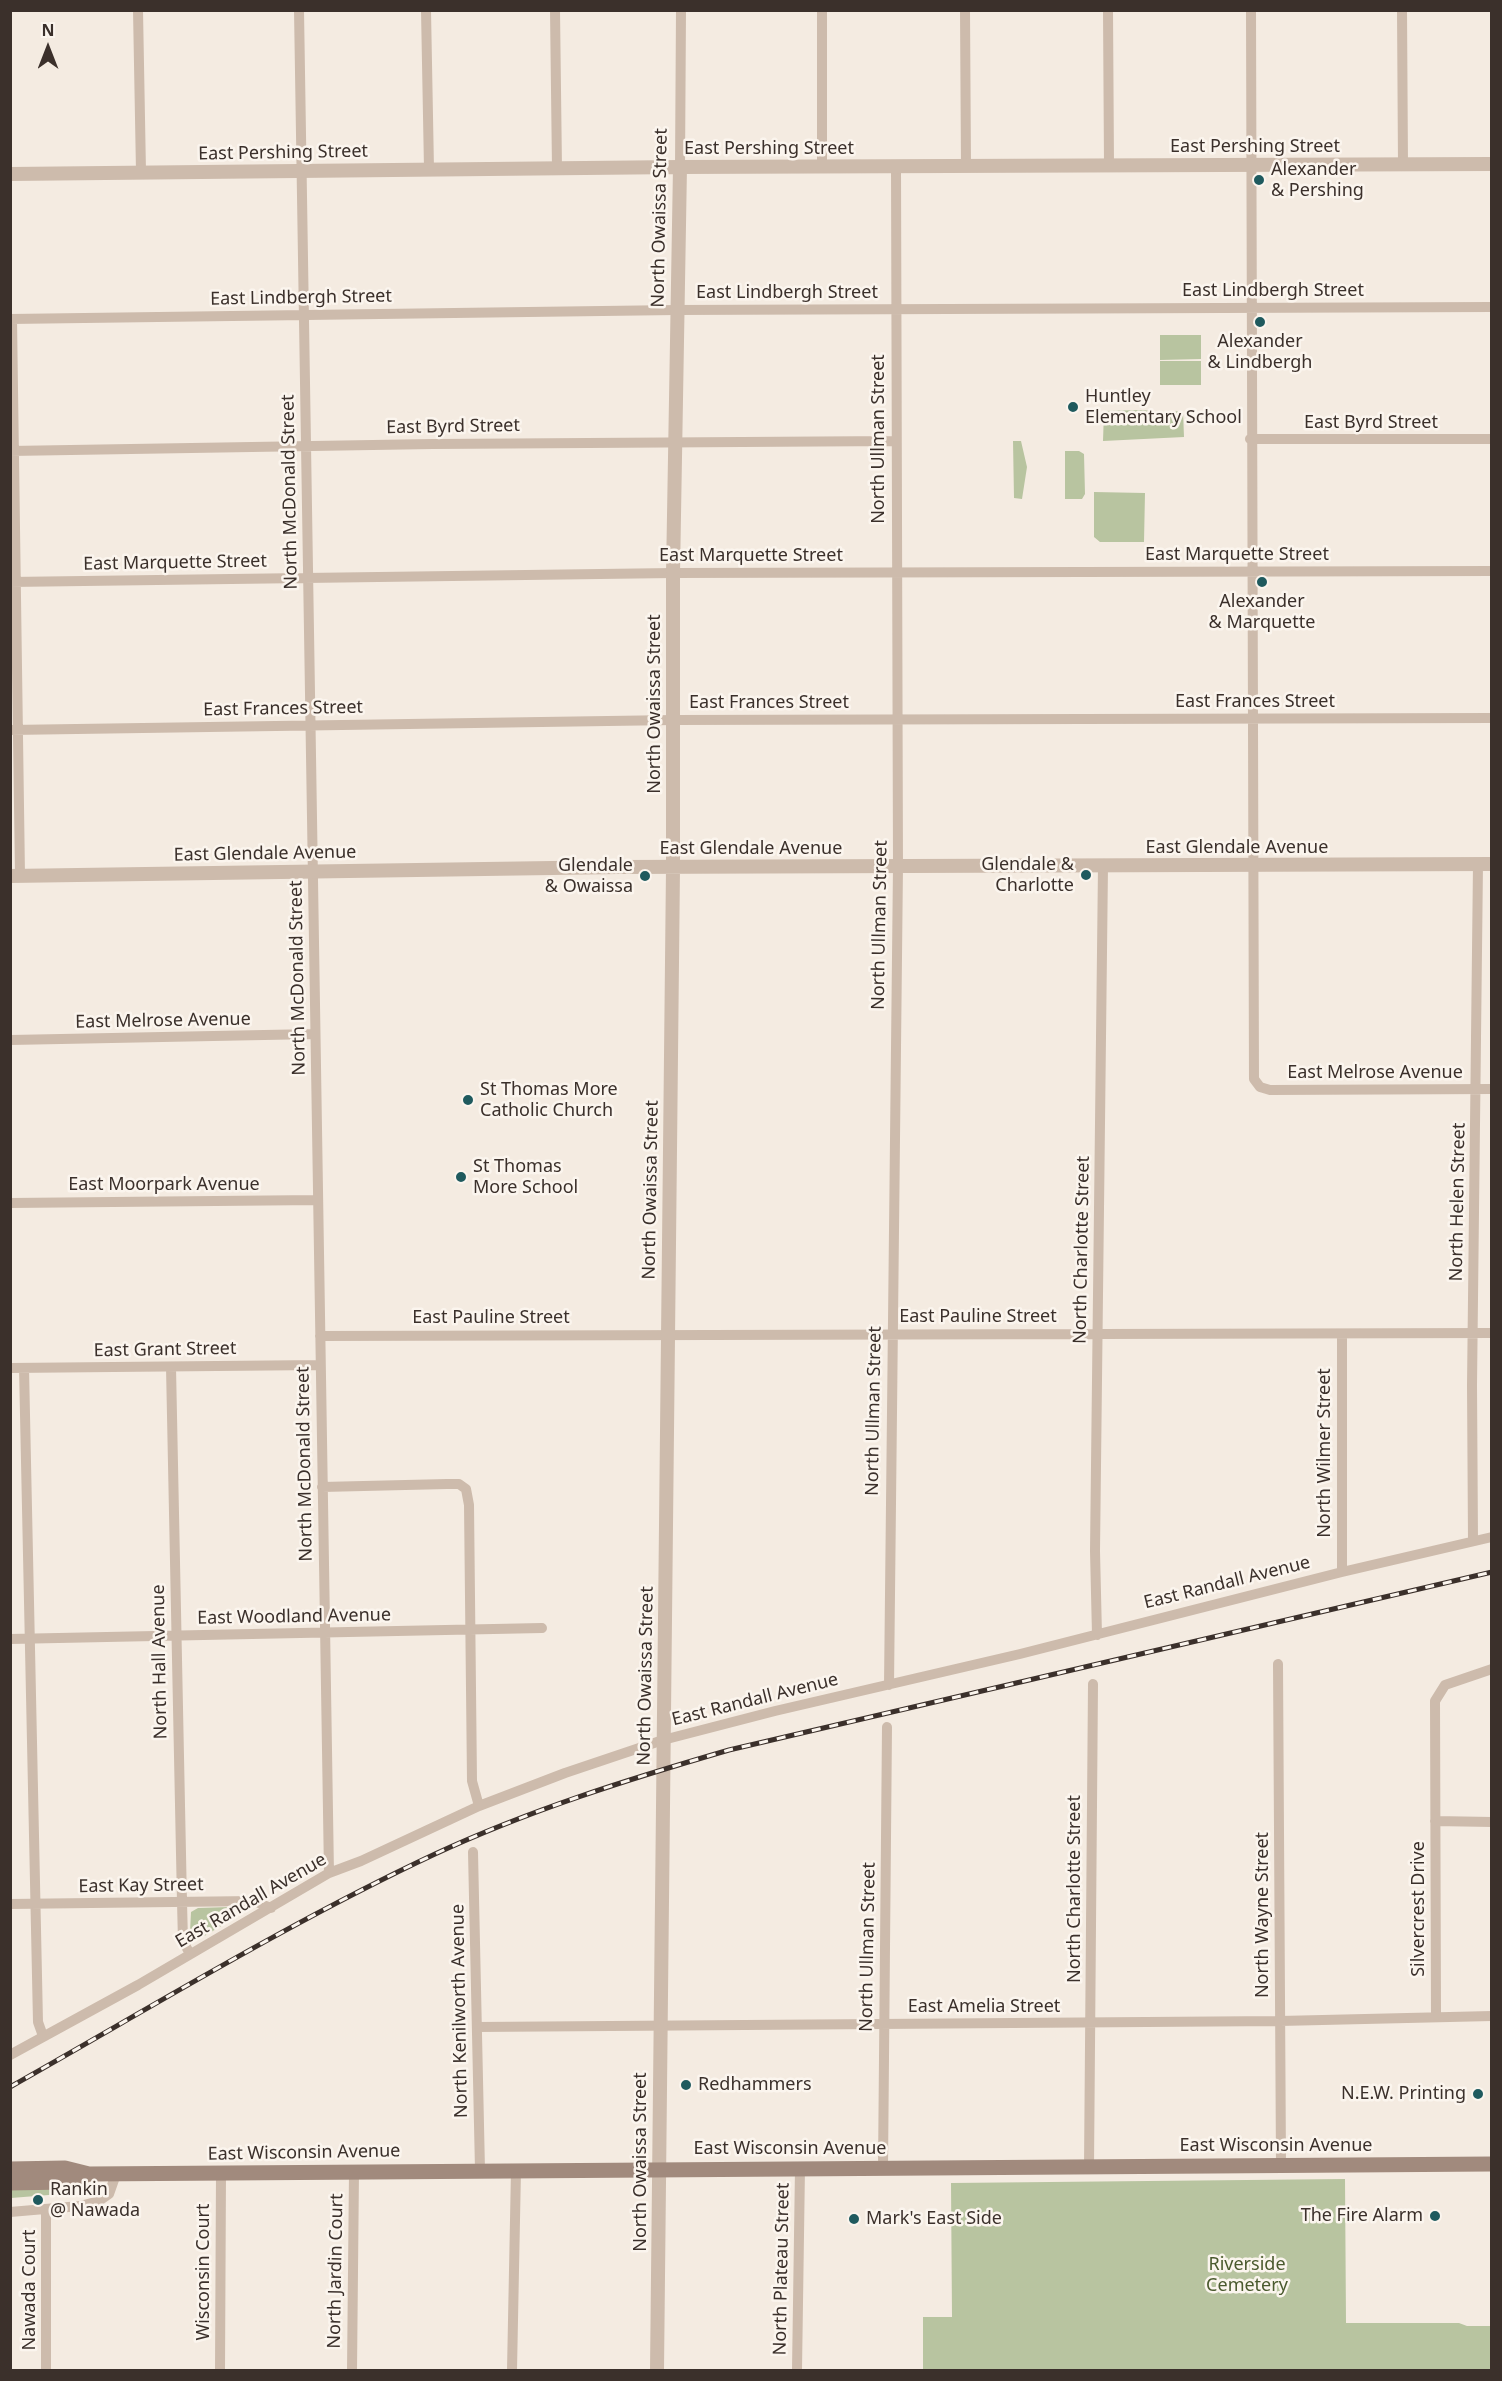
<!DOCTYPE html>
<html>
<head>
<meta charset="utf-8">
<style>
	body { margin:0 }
	#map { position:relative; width:1502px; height:2381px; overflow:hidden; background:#f4ebe1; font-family:"Noto Sans",sans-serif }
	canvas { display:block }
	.frame { position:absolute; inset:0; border:12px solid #3b302b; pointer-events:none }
	.north { position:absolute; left:18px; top:18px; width:60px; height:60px; -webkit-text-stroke:4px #fbf5ee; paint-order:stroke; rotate:0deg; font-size:16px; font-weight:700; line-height:24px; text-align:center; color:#3b302b }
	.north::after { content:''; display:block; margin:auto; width:21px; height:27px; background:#3b302b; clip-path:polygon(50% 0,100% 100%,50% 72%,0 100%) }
</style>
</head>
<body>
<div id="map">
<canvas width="1502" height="2381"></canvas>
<div class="frame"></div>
<div class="north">N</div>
</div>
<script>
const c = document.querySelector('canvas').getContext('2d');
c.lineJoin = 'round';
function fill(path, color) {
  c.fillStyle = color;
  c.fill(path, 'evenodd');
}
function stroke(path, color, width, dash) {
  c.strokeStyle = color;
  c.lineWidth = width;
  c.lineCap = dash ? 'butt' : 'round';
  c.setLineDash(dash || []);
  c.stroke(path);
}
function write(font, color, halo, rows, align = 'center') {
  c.font = font + ' "Noto Sans",sans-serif';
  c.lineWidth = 5;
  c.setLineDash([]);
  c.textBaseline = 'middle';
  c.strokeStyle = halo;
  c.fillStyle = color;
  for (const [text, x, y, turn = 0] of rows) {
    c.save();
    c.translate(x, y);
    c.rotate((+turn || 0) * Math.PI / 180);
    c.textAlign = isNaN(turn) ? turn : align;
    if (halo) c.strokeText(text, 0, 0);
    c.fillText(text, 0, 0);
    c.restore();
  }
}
const green = new Path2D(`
	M 1160,335 L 1201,335 L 1201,359 L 1160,360 Z
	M 1160,361 L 1201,361 L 1201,385 L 1160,385 Z
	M 1142,410 L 1162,412 L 1183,411 L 1184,437 L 1103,441 L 1104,411 Z
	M 1013,441 L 1021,441 L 1027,467 L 1022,499 L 1014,498 Z
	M 1065,451 L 1079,451 L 1084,454 L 1085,494 L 1082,499 L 1065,499 Z
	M 1094,492 L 1145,493 L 1144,542 L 1100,542 L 1094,537 Z
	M 229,1907 L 233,1910 L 233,1919 L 201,1938 L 194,1937 L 190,1932 L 191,1912 L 198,1908 Z
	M 1345,2179 L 1346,2323 L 1459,2323 L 1467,2326 L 1491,2326 L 1491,2370 L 923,2370 L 923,2317 L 952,2317 L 951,2183 Z
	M 80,2188 L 85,2189 L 86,2192 L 11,2198 L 11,2189 Z`);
const minor = new Path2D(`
	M 138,10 L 141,172
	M 299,10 L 329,1873
	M 426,10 L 429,169
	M 555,10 L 557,169
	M 822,10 L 822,168
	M 965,10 L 966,167
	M 1108,10 L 1109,165
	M 1251,10 L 1254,1079 L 1260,1087 L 1270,1090 L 1492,1089
	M 1402,10 L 1403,165
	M 680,167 L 681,10
	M 10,319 L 676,310 L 1492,307
	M 12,319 L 20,875
	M 1250,439 L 1492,439
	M 10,451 L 433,444 L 896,441
	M 10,582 L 673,573 L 1492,571
	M 10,730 L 674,720 L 1492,718
	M 10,1040 L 315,1034
	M 10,1203 L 318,1200
	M 320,1336 L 1492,1333
	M 171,1367 L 182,1902 L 183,1941 L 190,1954
	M 10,1368 L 320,1365
	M 24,1368 L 38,2022 L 43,2036
	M 322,1487 L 447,1484 L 459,1484 L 466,1489 L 469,1505 L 472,1781 L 479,1806
	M 1473,1541 L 1472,1385 L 1478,864
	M 1342,1572 L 1342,1334
	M 1097,1635 L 1095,1551 L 1103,866
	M 10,1639 L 542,1628
	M 1278,1664 L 1281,2165
	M 889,1685 L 898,866 L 896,166
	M 1435,1821 L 1492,1822
	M 473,1852 L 480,2170
	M 10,1904 L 254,1901 L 271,1908
	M 1436,2017 L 1435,1701 L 1445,1685 L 1492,1669
	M 477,2027 L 1280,2021 L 1492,2016
	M 10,2055 L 138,1985 L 329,1873 L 361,1861 L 479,1806 L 565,1773 L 663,1740 L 775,1711 L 1020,1654 L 1342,1572 L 1492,1537
	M 1089,2166 L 1093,1684
	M 883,2168 L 887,1727
	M 46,2209 L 46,2370
	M 10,2212 L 80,2206 L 99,2201 L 109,2194 L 116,2174
	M 220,2370 L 221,2173
	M 352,2370 L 354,2172
	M 512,2370 L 516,2170
	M 797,2370 L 800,2168`);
const tertiary = new Path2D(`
	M 10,174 L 680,167 L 1492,164
	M 10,876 L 620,867 L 1492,864
	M 657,2370 L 673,868 L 673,573 L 680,167`);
const secondary = new Path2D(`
	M 10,2169 L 65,2168 L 89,2174 L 1492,2164
	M 10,2183 L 64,2182 L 89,2174`);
const rail = new Path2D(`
	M 10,2087 C 150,2008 290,1922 435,1854 C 530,1810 629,1779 729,1750 L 1492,1572`);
const markers = [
	[1259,180,6,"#1f5a5e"],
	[1260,322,6,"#1f5a5e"],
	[1073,407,6,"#1f5a5e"],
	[1262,582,6,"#1f5a5e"],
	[1086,875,6,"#1f5a5e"],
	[645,876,6,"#1f5a5e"],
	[468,1100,6,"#1f5a5e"],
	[461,1177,6,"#1f5a5e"],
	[686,2085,6,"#1f5a5e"],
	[1478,2094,6,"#1f5a5e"],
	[38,2200,6,"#1f5a5e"],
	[1435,2216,6,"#1f5a5e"],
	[854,2219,6,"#1f5a5e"]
];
const streetNames = [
	["East Pershing Street",1255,147],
	["East Pershing Street",769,149],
	["East Pershing Street",283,153,-1],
	["North Owaissa Street",660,218,-89],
	["East Lindbergh Street",1273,291],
	["East Lindbergh Street",787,293],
	["East Lindbergh Street",301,298,-1],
	["East Byrd Street",1371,423],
	["East Byrd Street",453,427,-1],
	["North Ullman Street",879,439,-90],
	["North McDonald Street",290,492,-91],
	["East Marquette Street",1237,555],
	["East Marquette Street",751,556],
	["East Marquette Street",175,563,-1],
	["East Frances Street",1255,702],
	["East Frances Street",769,703],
	["North Owaissa Street",655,704,-90],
	["East Frances Street",283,709,-1],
	["East Glendale Avenue",1237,848],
	["East Glendale Avenue",751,849],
	["East Glendale Avenue",265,854,-1],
	["North Ullman Street",880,925,-89],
	["North McDonald Street",298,978,-91],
	["East Melrose Avenue",163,1021,-1],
	["East Melrose Avenue",1375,1073],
	["East Moorpark Avenue",164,1185],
	["North Owaissa Street",651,1190,-89],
	["North Helen Street",1458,1202,-89],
	["North Charlotte Street",1082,1250,-89],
	["East Pauline Street",978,1317],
	["East Pauline Street",491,1318],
	["East Grant Street",165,1350,-1],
	["North Ullman Street",874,1411,-89],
	["North Wilmer Street",1325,1453,-90],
	["North McDonald Street",305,1464,-91],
	["East Randall Avenue",1227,1583,-14],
	["East Woodland Avenue",294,1617,-1],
	["North Hall Avenue",160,1662,-91],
	["North Owaissa Street",646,1676,-89],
	["East Randall Avenue",755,1700,-14],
	["East Kay Street",141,1886,-1],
	["North Charlotte Street",1075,1889,-90],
	["East Randall Avenue",251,1901,-30],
	["Silvercrest Drive",1419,1909,-90],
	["North Wayne Street",1263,1915,-90],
	["North Ullman Street",868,1947,-89],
	["East Amelia Street",984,2007],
	["North Kenilworth Avenue",460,2011,-91],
	["East Wisconsin Avenue",1276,2146],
	["East Wisconsin Avenue",790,2149],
	["East Wisconsin Avenue",304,2153,-1],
	["North Owaissa Street",641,2162,-90],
	["North Plateau Street",782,2269,-89],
	["North Jardin Court",336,2271,-89],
	["Wisconsin Court",204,2272,-90],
	["Nawada Court",30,2290,-90]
];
const poiNames = [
	["Alexander",1271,170],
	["& Pershing",1271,191],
	["Alexander",1260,342,"center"],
	["& Lindbergh",1260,363,"center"],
	["Huntley",1085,397],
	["Elementary School",1085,418],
	["Alexander",1262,602,"center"],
	["& Marquette",1262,623,"center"],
	["Glendale &",1074,865,"right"],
	["Charlotte",1074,886,"right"],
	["Glendale",633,866,"right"],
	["& Owaissa",633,887,"right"],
	["St Thomas More",480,1090],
	["Catholic Church",480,1111],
	["St Thomas",473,1167],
	["More School",473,1188],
	["Redhammers",698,2085],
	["N.E.W. Printing",1466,2094,"right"],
	["Rankin",50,2190],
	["@ Nawada",50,2211],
	["The Fire Alarm",1423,2216,"right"],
	["Mark's East Side",866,2219]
];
const parkNames = [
	["Riverside",1247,2265],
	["Cemetery",1247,2286]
];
fill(green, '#b8c4a0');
stroke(minor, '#cdbbac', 10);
stroke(tertiary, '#cdbbac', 14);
stroke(secondary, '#a18a7d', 15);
stroke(rail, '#3b302b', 5);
stroke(rail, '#fbf5ee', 3, [9]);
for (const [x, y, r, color] of markers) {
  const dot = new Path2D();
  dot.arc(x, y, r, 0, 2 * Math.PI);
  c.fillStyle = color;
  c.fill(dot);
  stroke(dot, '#fbf5ee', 2);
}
write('18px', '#3b302b', '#fbf5ee', streetNames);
write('18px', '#3b302b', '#fbf5ee', poiNames, 'left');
write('18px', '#4a5a2e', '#fbf5ee', parkNames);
</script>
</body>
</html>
